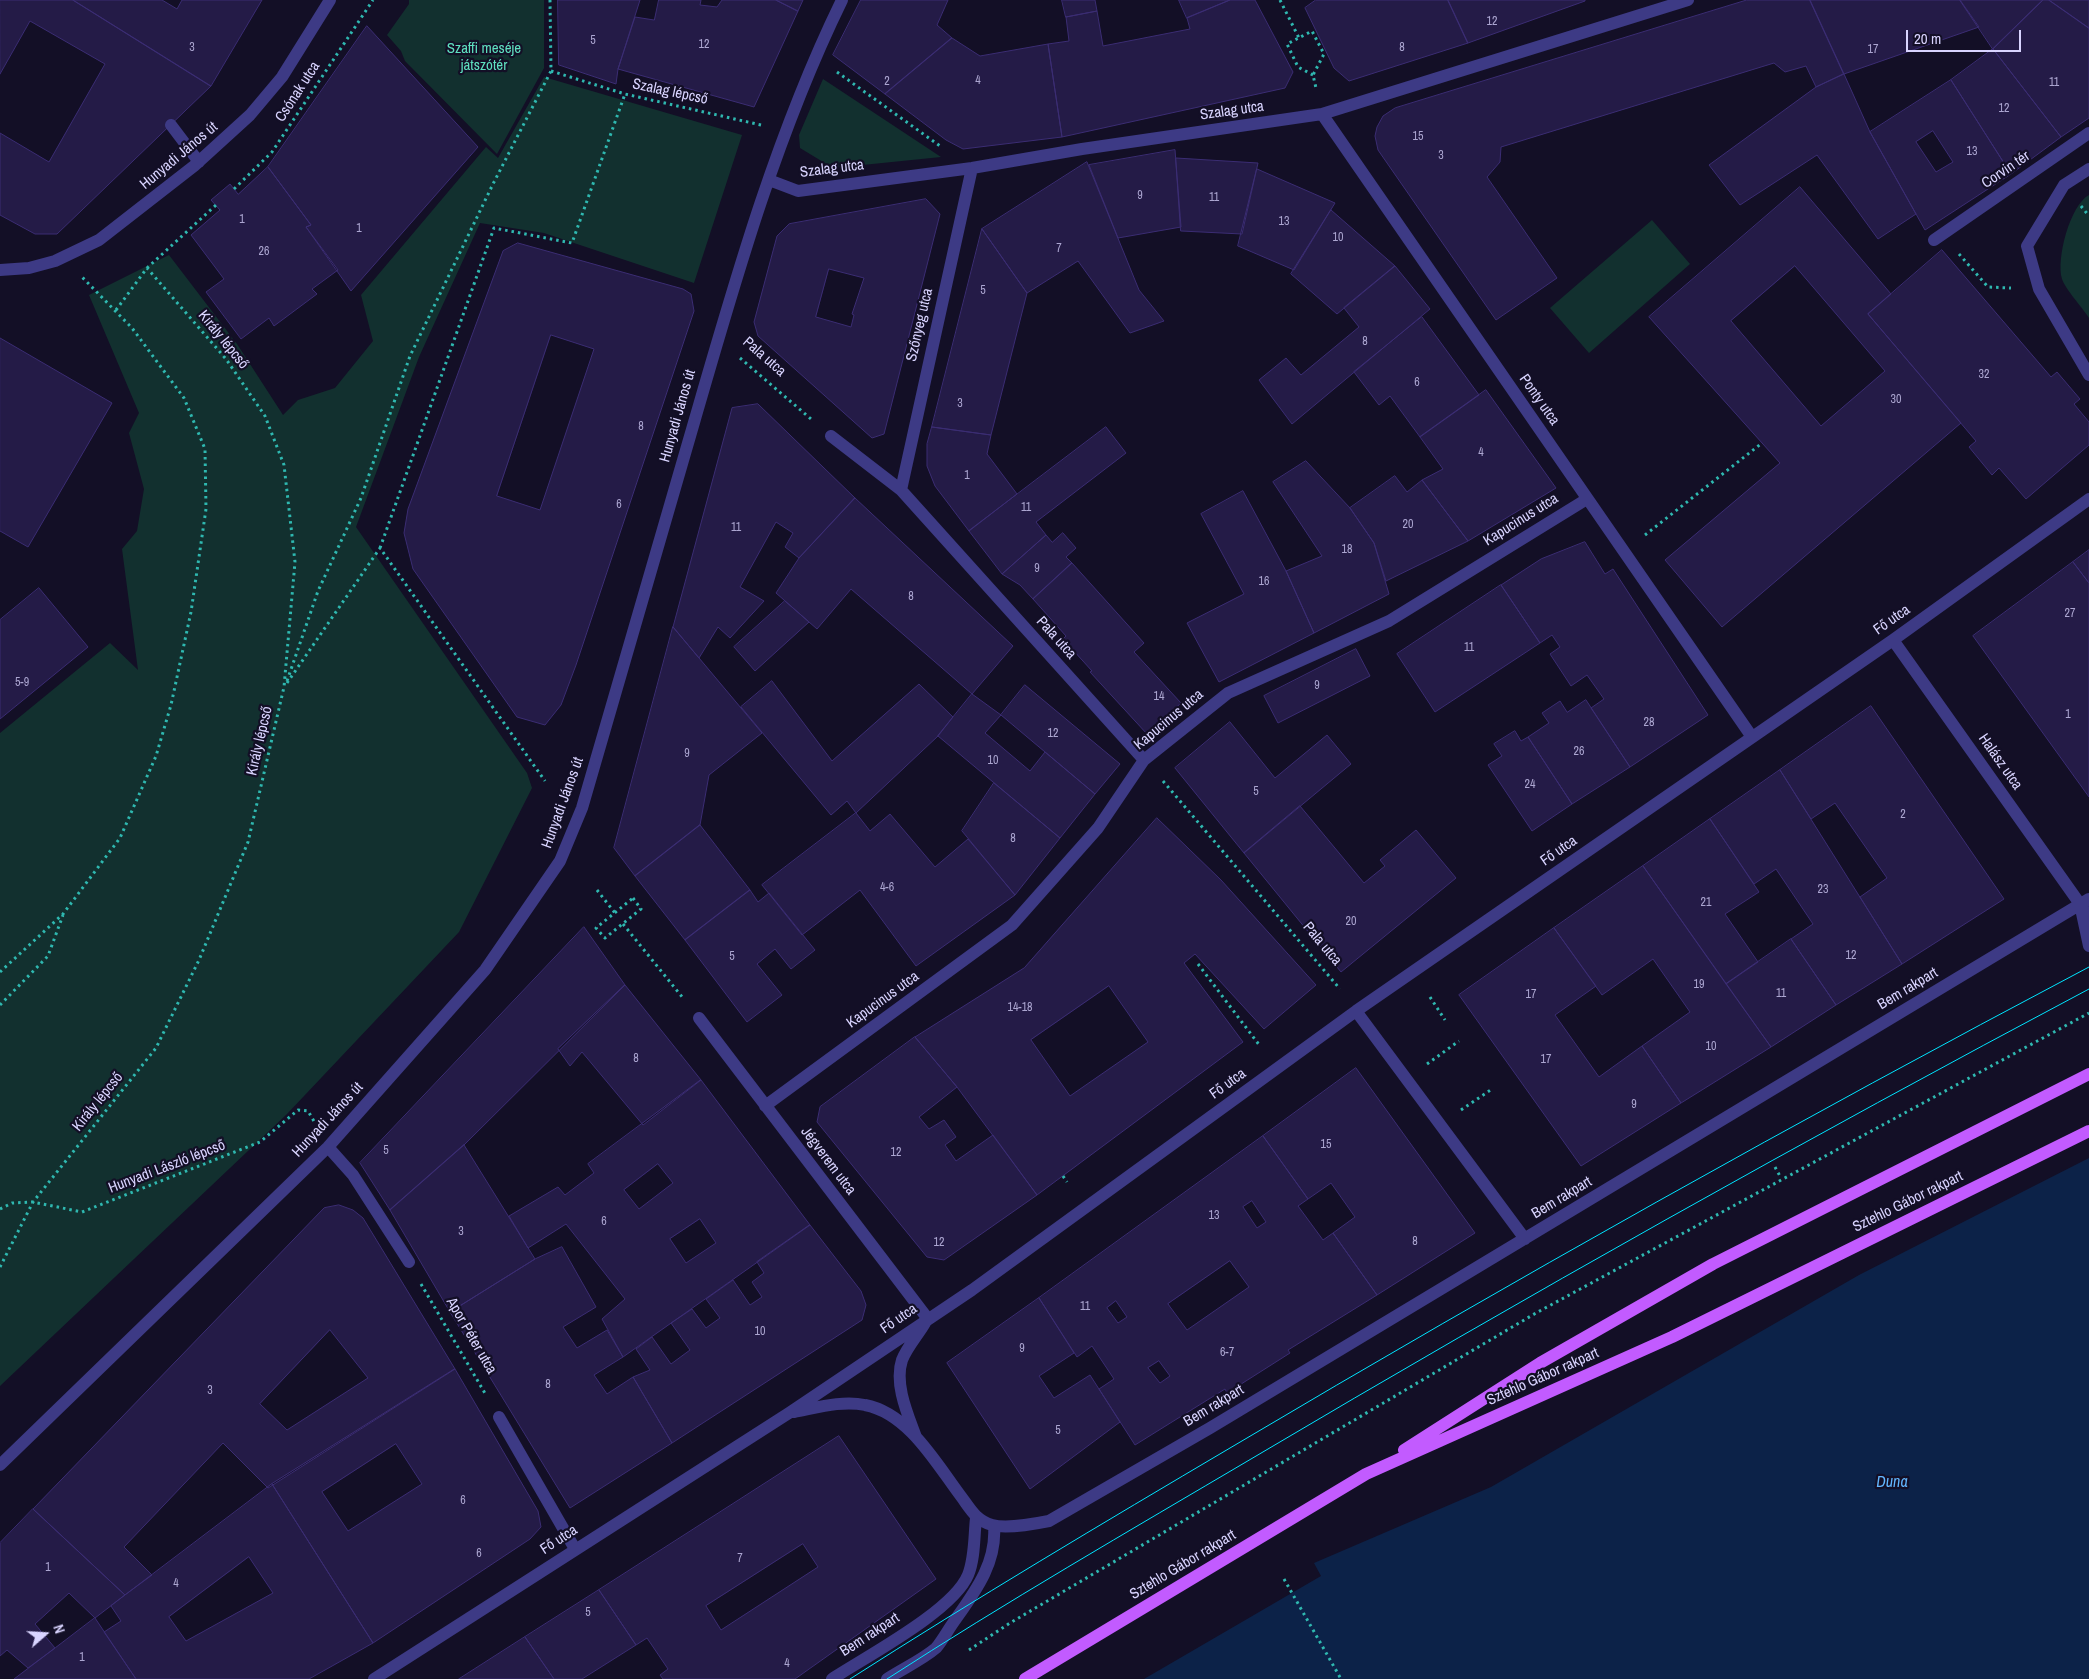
<!DOCTYPE html>
<html>
<head>
<meta charset="utf-8">
<style>
	body { margin:0 }
	#map { position:relative; width:2089px; height:1679px; overflow:hidden; background:#130f26; font-family:"Archivo Narrow",sans-serif }
	canvas { display:block }
	.north { position:absolute; left:20px; top:1609px; width:50px; height:50px; -webkit-text-stroke:4px #130f26; paint-order:stroke; rotate:71deg; font-size:14px; font-weight:700; line-height:20px; text-align:center; color:#d9d4ff }
	.north::after { content:''; display:block; margin:auto; width:18px; height:22px; background:#d9d4ff; clip-path:polygon(50% 0,100% 100%,50% 72%,0 100%) }
	.scale { position:absolute; left:1906px; top:30px; width:115px; height:22px; box-sizing:border-box; border:2px solid #d9d4ff; border-top:0; padding-left:6px; font-size:15px; line-height:18px; white-space:nowrap; color:#d9d4ff; -webkit-text-stroke:4px #130f26; paint-order:stroke }
</style>
</head>
<body>
<div id="map">
<canvas width="2089" height="1679"></canvas>
<div class="north">N</div>
<div class="scale">20 m</div>
</div>
<script>
const c = document.querySelector('canvas').getContext('2d');
c.lineJoin = 'round';
function fill(path, color) {
  c.fillStyle = color;
  c.fill(path, 'evenodd');
}
function stroke(path, color, width, dash) {
  c.strokeStyle = color;
  c.lineWidth = width;
  c.lineCap = dash ? 'butt' : 'round';
  c.setLineDash(dash || []);
  c.stroke(path);
}
function write(font, color, halo, rows, align = 'center') {
  c.font = font + ' "Archivo Narrow",sans-serif';
  c.lineWidth = 4.5;
  c.setLineDash([]);
  c.textBaseline = 'middle';
  c.strokeStyle = halo;
  c.fillStyle = color;
  for (const [text, x, y, turn = 0] of rows) {
    c.save();
    c.translate(x, y);
    c.rotate((+turn || 0) * Math.PI / 180);
    c.textAlign = isNaN(turn) ? turn : align;
    if (halo) c.strokeText(text, 0, 0);
    c.fillText(text, 0, 0);
    c.restore();
  }
}
const green = new Path2D(`
	M 409,0 L 544,0 L 544,68 L 497,154 L 405,61 L 401,51 L 387,35 L 409,4 Z
	M 544,77 L 742,135 L 694,283 L 544,233 L 480,223 L 419,357 L 356,527 L 527,773 L 532,788 L 459,932 L 287,1114 L 0,1386 L 0,733 L 110,643 L 138,670 L 122,549 L 137,531 L 144,489 L 129,433 L 139,413 L 89,295 L 169,255 L 237,344 L 283,415 L 298,400 L 335,388 L 373,341 L 361,295 L 486,147 L 498,158 Z
	M 823,79 L 941,157 L 833,168 L 800,148 L 799,135 Z
	M 2089,195 L 2089,318 C 2082,307 2066,290 2062,279 C 2056,259 2070,205 2089,195 Z
	M 1652,220 L 1690,264 L 1589,353 L 1550,308 Z`);
const water = new Path2D(`
	M 2089,1158 L 2089,1679 L 1144,1679 L 1321,1576 L 1314,1563 L 1491,1487 L 1859,1275 Z`);
const building = new Path2D(`
	M 0,0 L 73,0 L 211,86 L 57,234 L 35,234 L 0,215 L 0,133 L 49,162 L 105,64 L 30,21 L 0,74 Z
	M 73,0 L 162,0 L 177,9 L 182,0 L 262,0 L 211,86 Z
	M 558,0 L 640,0 L 618,69 L 616,84 L 559,65 Z
	M 659,0 L 701,0 L 700,5 L 717,7 L 722,0 L 776,0 L 798,11 L 754,107 L 618,69 L 635,17 L 654,20 Z
	M 776,0 L 803,0 L 798,11 Z
	M 861,0 L 948,0 L 937,25 L 952,38 L 885,94 L 833,55 Z
	M 1062,0 L 1095,0 L 1097,11 L 1066,17 Z
	M 1179,0 L 1230,0 L 1187,18 Z
	M 1230,0 L 1255,0 L 1293,72 L 1285,88 L 1062,137 L 1048,44 L 1069,41 L 1066,17 L 1097,11 L 1103,46 L 1190,29 L 1187,18 Z
	M 1316,0 L 1448,0 L 1468,43 L 1349,81 L 1334,68 L 1305,8 Z
	M 1448,0 L 1585,0 L 1585,1 L 1468,43 Z
	M 1747,0 L 1810,0 L 1844,74 L 1816,87 L 1806,66 L 1785,72 L 1774,63 L 1501,147 L 1500,162 L 1487,177 L 1557,278 L 1496,320 L 1378,150 L 1375,136 L 1377,127 L 1383,116 L 1395,108 Z
	M 1810,0 L 1960,0 L 1979,27 L 1844,74 Z
	M 1960,0 L 2043,0 L 1993,49 Z
	M 2043,0 L 2049,0 L 2089,28 L 2089,118 L 2061,137 L 1993,49 Z
	M 2049,0 L 2089,0 L 2089,28 Z
	M 367,26 L 478,147 L 351,291 L 306,227 L 311,225 L 268,167 Z
	M 952,38 L 980,56 L 1048,44 L 1062,137 L 963,149 L 946,140 L 885,94 Z
	M 1993,49 L 2061,137 L 2011,174 L 1951,80 Z
	M 1844,74 L 1870,132 L 1916,214 L 1878,239 L 1817,155 L 1740,205 L 1709,165 L 1816,87 Z
	M 1951,80 L 2011,174 L 1925,230 L 1870,132 ZM 1933,131 L 1953,162 L 1936,172 L 1916,142 Z
	M 1175,150 L 1181,227 L 1118,238 L 1089,165 Z
	M 1176,158 L 1258,163 L 1242,234 L 1181,231 Z
	M 1087,162 L 1139,290 L 1164,321 L 1130,333 L 1078,261 L 1027,293 L 982,229 Z
	M 268,167 L 311,225 L 306,227 L 338,270 L 312,289 L 317,294 L 274,326 L 269,318 L 241,339 L 206,292 L 224,279 L 191,235 L 220,210 L 211,200 L 230,184 L 238,194 Z
	M 1257,169 L 1335,203 L 1294,270 L 1238,246 Z
	M 1800,187 L 1891,294 L 1868,314 L 1961,423 L 1722,627 L 1665,560 L 1780,463 L 1649,317 ZM 1795,266 L 1885,371 L 1821,426 L 1731,321 Z
	M 926,199 L 940,214 L 884,434 L 872,438 L 758,336 L 754,322 L 777,236 L 789,224 ZM 829,269 L 864,278 L 852,314 L 854,315 L 851,327 L 816,317 Z
	M 1331,210 L 1395,266 L 1337,314 L 1291,274 Z
	M 982,229 L 1027,293 L 991,435 L 932,427 Z
	M 518,243 L 683,289 L 691,294 L 694,311 L 576,665 L 561,705 L 545,725 L 517,717 L 413,569 L 404,533 L 408,509 L 503,251 ZM 551,335 L 594,349 L 540,510 L 497,496 Z
	M 1942,250 L 2051,377 L 2057,372 L 2080,399 L 2074,404 L 2089,422 L 2089,445 L 2026,499 L 1999,468 L 1992,475 L 1969,447 L 1976,441 L 1868,314 Z
	M 1395,266 L 1430,309 L 1292,424 L 1259,380 L 1286,358 L 1301,375 L 1359,327 L 1344,308 Z
	M 1422,317 L 1479,395 L 1420,437 L 1390,396 L 1379,405 L 1354,372 Z
	M 0,338 L 112,403 L 28,547 L 0,531 Z
	M 1486,390 L 1556,488 L 1468,541 L 1422,480 L 1443,469 L 1420,437 Z
	M 758,404 L 855,498 L 799,558 L 785,547 L 793,533 L 776,522 L 740,587 L 764,601 L 730,638 L 718,627 L 699,658 L 673,627 L 732,408 Z
	M 932,427 L 991,435 L 987,454 L 1017,494 L 969,531 L 935,486 L 927,466 L 927,444 Z
	M 1106,427 L 1126,453 L 1036,522 L 1046,535 L 1002,574 L 969,531 Z
	M 1306,461 L 1350,508 L 1374,543 L 1389,594 L 1314,633 L 1286,571 L 1322,556 L 1273,482 Z
	M 1395,476 L 1407,492 L 1422,480 L 1468,541 L 1386,581 L 1374,543 L 1350,508 Z
	M 1243,491 L 1286,571 L 1314,633 L 1219,682 L 1187,623 L 1244,594 L 1201,514 Z
	M 855,498 L 1013,646 L 972,694 L 851,589 L 817,629 L 776,593 L 799,558 Z
	M 1063,533 L 1076,548 L 1066,557 L 1072,563 L 1033,599 L 1020,585 L 1002,574 L 1046,535 L 1052,542 Z
	M 1585,542 L 1605,574 L 1613,569 L 1708,715 L 1630,767 L 1591,708 L 1604,699 L 1587,675 L 1571,686 L 1550,654 L 1560,647 L 1552,635 L 1540,643 L 1501,585 L 1541,559 Z
	M 2089,550 L 2089,583 L 2073,562 Z
	M 2073,562 L 2089,583 L 2089,797 L 1973,636 Z
	M 1072,563 L 1144,643 L 1134,652 L 1181,703 L 1147,734 L 1090,672 L 1092,671 L 1063,639 L 1066,636 L 1033,599 Z
	M 1501,585 L 1540,643 L 1435,712 L 1397,654 Z
	M 39,588 L 88,647 L 0,719 L 0,620 Z
	M 785,601 L 809,622 L 755,671 L 734,647 Z
	M 673,627 L 762,733 L 709,775 L 700,825 L 635,876 L 614,848 Z
	M 1356,649 L 1370,676 L 1278,723 L 1264,696 Z
	M 772,681 L 832,761 L 919,684 L 953,717 L 938,736 L 856,813 L 847,801 L 831,815 L 741,707 Z
	M 1025,685 L 1120,764 L 1095,794 L 1001,715 Z
	M 972,694 L 1001,715 L 985,733 L 1030,771 L 1045,752 L 1095,794 L 1060,838 L 938,736 Z
	M 1586,700 L 1630,767 L 1572,804 L 1528,737 L 1549,723 L 1542,713 L 1560,701 L 1567,712 Z
	M 1871,706 L 2004,899 L 1902,964 L 1860,897 L 1887,878 L 1835,803 L 1811,819 L 1780,770 Z
	M 1230,722 L 1275,778 L 1327,735 L 1351,764 L 1244,853 L 1175,768 Z
	M 1515,731 L 1521,741 L 1528,737 L 1572,804 L 1532,831 L 1488,765 L 1502,756 L 1494,744 Z
	M 1780,770 L 1902,964 L 1836,1005 L 1791,939 L 1813,924 L 1776,869 L 1754,884 L 1710,819 Z
	M 994,783 L 1060,838 L 1015,895 L 962,831 Z
	M 1300,806 L 1364,883 L 1385,866 L 1380,860 L 1416,830 L 1456,878 L 1341,972 L 1244,853 Z
	M 856,813 L 870,831 L 890,814 L 935,867 L 968,839 L 1015,895 L 916,966 L 860,890 L 802,935 L 762,885 Z
	M 1157,818 L 1221,880 L 1316,985 L 1264,1029 L 1195,954 L 1184,963 L 1243,1042 L 1037,1195 L 957,1087 L 915,1037 L 1024,968 ZM 1109,986 L 1148,1042 L 1070,1096 L 1031,1040 Z
	M 1710,819 L 1759,892 L 1725,914 L 1758,962 L 1726,984 L 1643,866 Z
	M 700,825 L 750,890 L 685,940 L 635,876 Z
	M 1643,866 L 1771,1047 L 1681,1103 L 1642,1046 L 1690,1012 L 1653,959 L 1602,995 L 1554,928 Z
	M 750,890 L 758,902 L 769,893 L 815,950 L 791,969 L 775,949 L 757,964 L 782,995 L 747,1022 L 685,940 Z
	M 584,927 L 625,985 L 464,1145 L 390,1210 L 360,1163 Z
	M 1554,928 L 1596,986 L 1555,1015 L 1599,1077 L 1642,1046 L 1681,1103 L 1581,1166 L 1459,995 Z
	M 1791,939 L 1836,1005 L 1771,1047 L 1726,984 Z
	M 625,985 L 701,1080 L 643,1125 L 582,1052 L 570,1066 L 558,1049 Z
	M 915,1037 L 957,1087 L 919,1117 L 929,1129 L 944,1120 L 956,1137 L 945,1145 L 956,1161 L 993,1135 L 1037,1195 L 944,1260 L 927,1257 L 817,1122 L 820,1107 Z
	M 1356,1068 L 1475,1233 L 1377,1295 L 1333,1233 L 1355,1217 L 1331,1183 L 1308,1199 L 1263,1136 Z
	M 701,1080 L 810,1225 L 623,1357 L 602,1319 L 625,1299 L 566,1224 L 528,1248 L 509,1216 L 558,1187 L 565,1195 L 594,1173 L 588,1164 ZM 658,1164 L 673,1183 L 639,1209 L 624,1190 ZM 700,1219 L 716,1243 L 686,1263 L 670,1239 Z
	M 1263,1136 L 1308,1199 L 1298,1206 L 1323,1240 L 1333,1233 L 1377,1295 L 1288,1350 L 1290,1353 L 1227,1393 L 1225,1389 L 1135,1445 L 1099,1389 L 1114,1379 L 1092,1346 L 1077,1357 L 1039,1298 ZM 1252,1201 L 1266,1222 L 1257,1228 L 1243,1207 ZM 1230,1261 L 1249,1287 L 1187,1330 L 1168,1304 ZM 1116,1301 L 1127,1317 L 1118,1323 L 1107,1308 ZM 1159,1361 L 1170,1376 L 1160,1383 L 1148,1368 Z
	M 464,1145 L 535,1259 L 450,1312 L 390,1210 Z
	M 339,1205 L 353,1210 L 363,1218 L 455,1369 L 268,1488 L 223,1443 L 124,1547 L 152,1575 L 125,1595 L 33,1509 L 324,1208 ZM 330,1330 L 368,1378 L 287,1430 L 260,1404 Z
	M 810,1225 L 861,1291 L 866,1305 L 862,1320 L 672,1443 L 633,1377 L 650,1370 L 636,1349 L 652,1337 L 671,1364 L 690,1350 L 671,1323 L 692,1309 L 706,1328 L 720,1318 L 706,1299 L 733,1280 L 750,1305 L 762,1297 L 752,1282 L 764,1273 L 757,1262 Z
	M 562,1247 L 596,1307 L 563,1327 L 577,1348 L 607,1330 L 623,1357 L 594,1375 L 607,1394 L 633,1377 L 672,1443 L 570,1508 L 450,1312 L 535,1259 Z
	M 1039,1298 L 1074,1353 L 1039,1376 L 1054,1398 L 1090,1375 L 1120,1422 L 1030,1489 L 947,1363 Z
	M 455,1369 L 538,1511 L 541,1527 L 530,1539 L 373,1643 L 272,1484 ZM 396,1444 L 422,1484 L 348,1531 L 322,1492 Z
	M 839,1436 L 936,1579 L 795,1679 L 663,1679 L 660,1675 L 668,1669 L 647,1638 L 636,1645 L 599,1590 ZM 803,1544 L 818,1567 L 721,1630 L 706,1606 Z
	M 272,1484 L 373,1643 L 309,1679 L 136,1679 L 104,1632 L 121,1621 L 111,1606 ZM 249,1557 L 273,1593 L 186,1641 L 169,1617 Z
	M 33,1509 L 125,1595 L 95,1618 L 69,1593 L 35,1624 L 55,1648 L 28,1668 L 7,1650 L 0,1656 L 0,1543 Z
	M 599,1590 L 636,1645 L 582,1679 L 554,1679 L 525,1637 Z
	M 95,1618 L 136,1679 L 14,1679 L 55,1648 Z
	M 525,1637 L 554,1679 L 459,1679 Z`);
const path = new Path2D(`
	M 1280,0 L 1299,38
	M 551,71 L 625,94 L 761,125
	M 837,72 L 940,146
	M 1313,75 L 1298,67 L 1287,44 L 1312,31 L 1324,54 L 1313,75 L 1316,88
	M 234,189 L 272,152 L 373,0
	M 2081,206 L 2089,216
	M 1959,254 L 1988,287 L 2011,288
	M 116,310 L 147,268 L 216,205
	M 740,358 L 811,419
	M 1645,535 L 1762,443
	M 380,548 L 494,228 L 572,243 L 625,94
	M 287,681 L 318,591 L 361,498 L 410,356 L 493,184 L 551,71 L 550,0
	M 287,683 L 380,548 L 545,781
	M 1163,781 L 1340,989
	M 597,890 L 615,913
	M 633,898 L 641,909 L 605,938 L 596,928 Z
	M 623,924 L 683,998
	M 1198,964 L 1260,1046
	M 0,972 L 63,914 L 120,838 L 156,756 L 171,705 L 191,612 L 206,509 L 205,449 L 184,398 L 132,328 L 82,277
	M 1430,997 L 1445,1020
	M 0,1005 L 48,956 L 63,915
	M 1427,1064 L 1459,1041
	M 1461,1110 L 1492,1089
	M 1775,1167 L 1781,1178
	M 1063,1176 L 1067,1182
	M 0,1209 L 12,1203 L 33,1202 L 82,1212 L 260,1142 L 298,1110 L 308,1111 L 315,1123
	M 0,1267 L 33,1202 L 156,1048 L 199,960 L 248,842 L 284,687 L 295,562 L 284,465 L 265,416 L 226,359 L 147,268
	M 421,1284 L 486,1395
	M 1284,1579 L 1341,1679
	M 969,1650 L 1010,1623 L 1536,1313 L 2089,1013`);
const minor = new Path2D(`
	M 1322,114 L 1752,737
	M 171,125 L 199,162
	M 2089,169 L 2064,185 L 2027,246 L 2039,289 L 2089,375
	M 769,180 L 798,191 L 972,168 L 1082,149 L 1322,114 L 1688,0
	M 1934,240 L 2089,133
	M 0,270 L 29,268 L 55,261 L 99,240 L 194,166 L 250,115 L 282,77 L 330,0
	M 831,436 L 901,490 L 1144,760
	M 901,490 L 972,168
	M 1893,640 L 2080,904 L 2089,911
	M 2080,904 L 2089,946
	M 1356,1011 L 1525,1239
	M 699,1018 L 928,1319
	M 765,1106 L 1012,925 L 1098,828 L 1144,760 L 1228,693 L 1389,621 L 1587,499
	M 328,1147 L 353,1175 L 409,1262
	M 794,1412 C 816,1408 842,1400 865,1405 C 908,1413 936,1463 960,1495 C 970,1508 975,1520 992,1525 C 1006,1529 1034,1524 1049,1521 L 1210,1428 L 2089,899
	M 499,1417 L 575,1549
	M 916,1437 C 908,1415 894,1384 902,1360 C 907,1347 918,1335 925,1323
	M 0,1465 L 328,1147 L 485,970 L 560,861 L 582,808 C 620,678 657,548 695,419 C 736,277 777,133 842,0
	M 374,1679 L 789,1413 L 972,1290 L 1356,1011 L 1893,640 L 2089,499
	M 832,1679 C 867,1656 953,1611 968,1575 C 975,1558 974,1536 976,1518
	M 887,1679 C 902,1669 922,1660 936,1648 C 942,1641 948,1630 953,1623 C 974,1593 997,1564 994,1526`);
const major = new Path2D(`
	M 1404,1450 L 1540,1363 L 1713,1264 L 2089,1074
	M 1025,1679 L 1366,1474 L 1672,1337 L 2089,1131`);
const tram = new Path2D(`
	M 850,1679 C 975,1599 1103,1523 1230,1448 C 1513,1280 1799,1120 2089,967
	M 887,1679 C 1006,1602 1129,1531 1251,1459 C 1526,1296 1806,1139 2089,989`);
const numberNames = [
	["12",1492,22],
	["5",593,41],
	["12",704,45],
	["3",192,48],
	["8",1402,48],
	["17",1873,50],
	["4",978,81],
	["2",887,82],
	["11",2054,83],
	["12",2004,109],
	["15",1418,137],
	["13",1972,152],
	["3",1441,156],
	["9",1140,196],
	["11",1214,198],
	["1",242,220],
	["13",1284,222],
	["1",359,229],
	["10",1338,238],
	["7",1059,249],
	["26",264,252],
	["5",983,291],
	["8",1365,342],
	["32",1984,375],
	["6",1417,383],
	["30",1896,400],
	["3",960,404],
	["8",641,427],
	["4",1481,453],
	["1",967,476],
	["6",619,505],
	["11",1026,508],
	["20",1408,525],
	["11",736,528],
	["18",1347,550],
	["9",1037,569],
	["16",1264,582],
	["8",911,597],
	["27",2070,614],
	["11",1469,648],
	["5-9",22,683],
	["9",1317,686],
	["14",1159,697],
	["1",2068,715],
	["28",1649,723],
	["12",1053,734],
	["26",1579,752],
	["9",687,754],
	["10",993,761],
	["24",1530,785],
	["5",1256,792],
	["2",1903,815],
	["8",1013,839],
	["4-6",887,888],
	["23",1823,890],
	["21",1706,903],
	["20",1351,922],
	["12",1851,956],
	["5",732,957],
	["19",1699,985],
	["11",1781,994],
	["17",1531,995],
	["14-18",1020,1008],
	["10",1711,1047],
	["8",636,1059],
	["17",1546,1060],
	["9",1634,1105],
	["15",1326,1145],
	["5",386,1151],
	["12",896,1153],
	["13",1214,1216],
	["6",604,1222],
	["3",461,1232],
	["8",1415,1242],
	["12",939,1243],
	["11",1085,1307],
	["10",760,1332],
	["9",1022,1349],
	["6-7",1227,1353],
	["8",548,1385],
	["3",210,1391],
	["5",1058,1431],
	["6",463,1501],
	["6",479,1554],
	["7",740,1559],
	["1",48,1568],
	["4",176,1584],
	["5",588,1613],
	["1",82,1658],
	["4",787,1664]
];
const parkNames = [
	["Szaffi meséje",484,49],
	["játszótér",484,66]
];
const streetNames = [
	["Csónak utca",298,92,-57],
	["Szalag lépcső",670,92,12],
	["Szalag utca",1232,111,-8],
	["Hunyadi János út",179,156,-40],
	["Szalag utca",832,169,-7],
	["Corvin tér",2006,170,-34],
	["Szőnyeg utca",920,325,-77],
	["Király lépcső",223,340,51],
	["Pala utca",764,357,41],
	["Ponty utca",1539,400,55],
	["Hunyadi János út",678,416,-74],
	["Kapucinus utca",1521,520,-32],
	["Fő utca",1892,620,-35],
	["Pala utca",1056,638,48],
	["Kapucinus utca",1169,720,-40],
	["Király lépcső",260,741,-77],
	["Halász utca",2000,762,55],
	["Hunyadi János út",563,803,-70],
	["Fő utca",1559,851,-35],
	["Pala utca",1322,944,50],
	["Bem rakpart",1908,989,-31],
	["Kapucinus utca",883,1000,-36],
	["Fő utca",1228,1084,-36],
	["Király lépcső",98,1102,-51],
	["Hunyadi János út",328,1120,-47],
	["Jégverem utca",828,1161,53],
	["Hunyadi László lépcső",167,1167,-21],
	["Bem rakpart",1562,1198,-31],
	["Sztehlo Gábor rakpart",1908,1202,-26],
	["Fő utca",899,1319,-34],
	["Apor Péter utca",471,1336,60],
	["Sztehlo Gábor rakpart",1543,1377,-24],
	["Bem rakpart",1214,1406,-31],
	["Fő utca",559,1540,-33],
	["Sztehlo Gábor rakpart",1183,1565,-31],
	["Bem rakpart",870,1635,-33]
];
const waterNames = [
	["Duna",1892,1483]
];
fill(green, '#12302f');
fill(water, '#0c2248');
fill(building, '#241b47');
stroke(building, '#3b2d73', 1);
stroke(path, '#2fb8b0', 3, [2.5, 4]);
stroke(minor, '#3d3a85', 12);
stroke(major, '#c25bff', 12);
stroke(tram, '#00e5ff', 1);
write('12px', '#aca6d1', null, numberNames);
write('15px', '#5fe0c0', '#130f26', parkNames);
write('15px', '#d9d4ff', '#130f26', streetNames);
write('italic 16px', '#62b6ff', '#130f26', waterNames);
</script>
</body>
</html>
